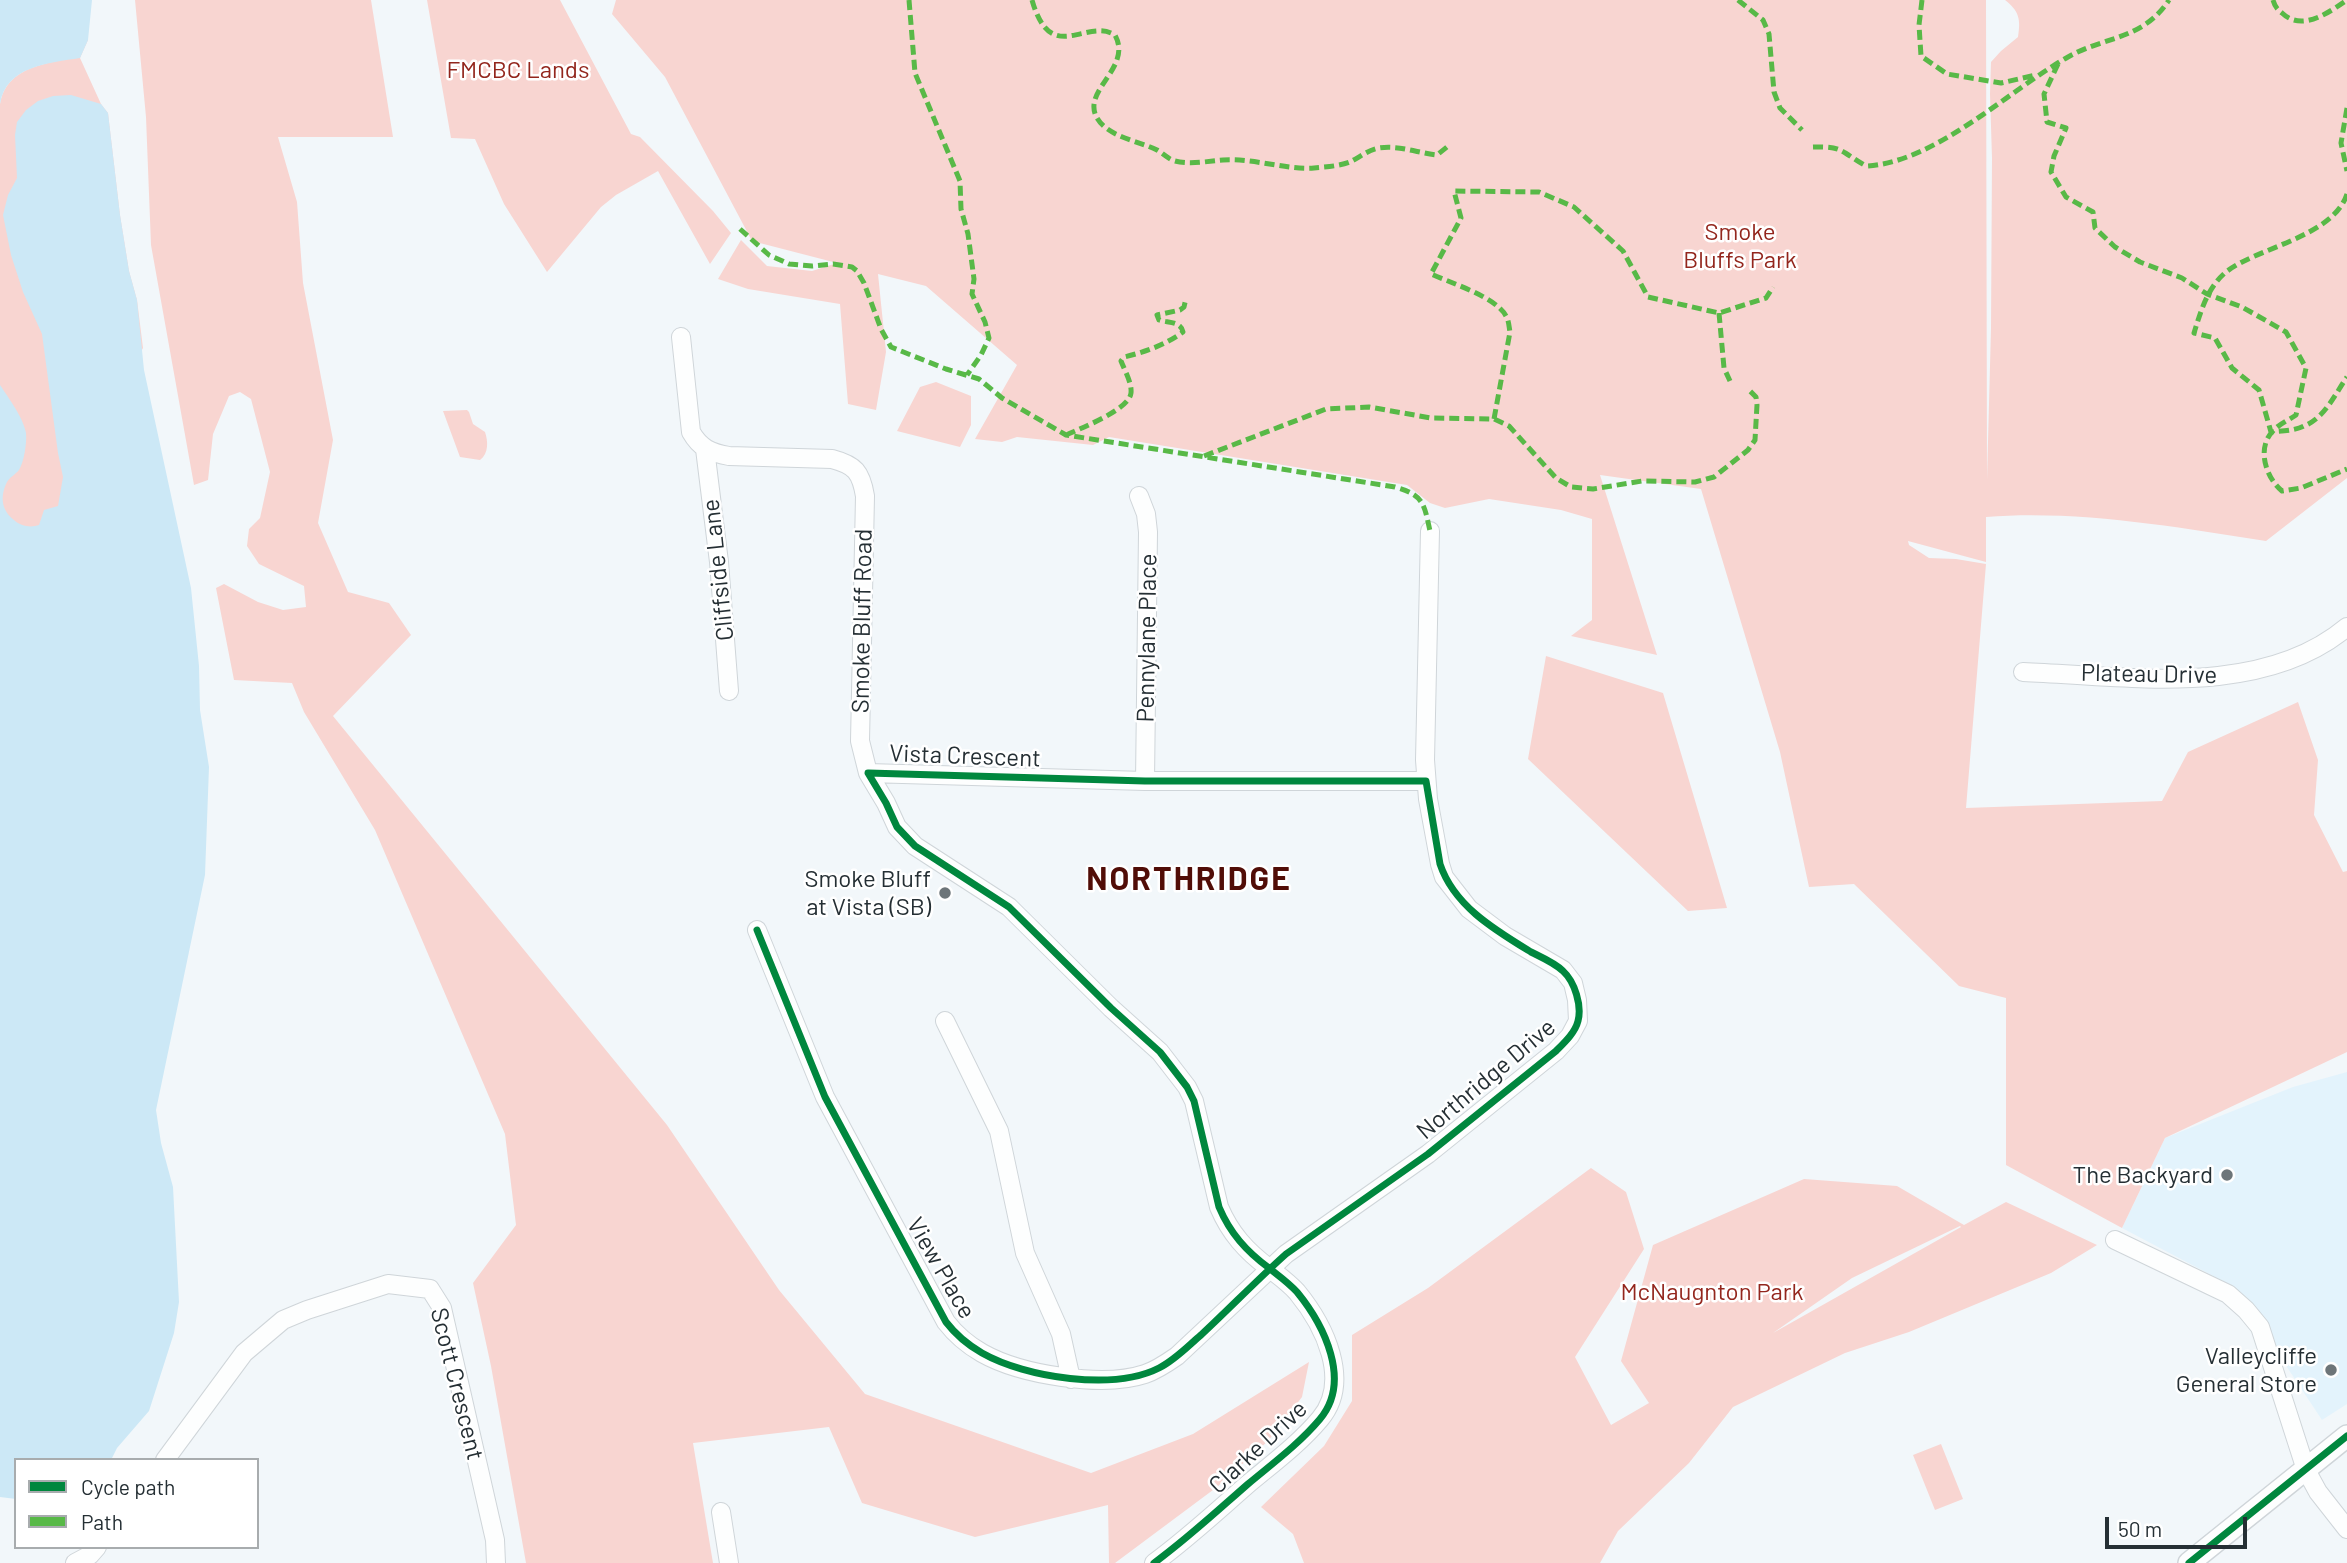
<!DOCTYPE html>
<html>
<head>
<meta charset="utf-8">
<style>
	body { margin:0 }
	#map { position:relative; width:2347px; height:1563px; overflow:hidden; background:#f2f7fa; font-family:Barlow,sans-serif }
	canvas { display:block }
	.legend { position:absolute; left:14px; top:1458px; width:245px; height:91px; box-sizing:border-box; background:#fff; border:2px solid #a8acae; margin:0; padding:9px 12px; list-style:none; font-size:21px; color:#252f34 }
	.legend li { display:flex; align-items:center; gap:14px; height:35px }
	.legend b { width:35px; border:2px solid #a8acae }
	.scale { position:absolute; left:2105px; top:1517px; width:142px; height:32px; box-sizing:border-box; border:4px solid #252f34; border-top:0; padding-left:9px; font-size:21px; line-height:24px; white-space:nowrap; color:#252f34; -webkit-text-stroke:5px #fff; paint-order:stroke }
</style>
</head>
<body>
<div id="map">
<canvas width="2347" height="1563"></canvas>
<ul class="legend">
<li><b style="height:9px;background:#00873e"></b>Cycle path</li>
<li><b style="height:9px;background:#58b947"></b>Path</li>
</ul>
<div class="scale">50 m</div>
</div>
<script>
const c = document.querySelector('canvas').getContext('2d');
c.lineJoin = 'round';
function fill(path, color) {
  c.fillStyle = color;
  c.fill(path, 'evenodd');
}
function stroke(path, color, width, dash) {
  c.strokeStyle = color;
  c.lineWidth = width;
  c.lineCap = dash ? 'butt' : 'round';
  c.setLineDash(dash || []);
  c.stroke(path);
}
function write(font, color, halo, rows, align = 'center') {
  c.font = font + ' Barlow,sans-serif';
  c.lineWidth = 5;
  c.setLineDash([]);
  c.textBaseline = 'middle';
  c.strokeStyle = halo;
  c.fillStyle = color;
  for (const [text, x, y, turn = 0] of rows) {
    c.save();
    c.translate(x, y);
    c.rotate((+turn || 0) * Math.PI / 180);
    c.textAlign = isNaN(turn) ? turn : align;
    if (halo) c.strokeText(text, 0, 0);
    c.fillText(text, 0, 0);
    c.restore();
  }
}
const built = new Path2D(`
	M 2347,1072 L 2347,1404 L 2322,1420 L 2234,1287 L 2122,1228 L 2165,1138 L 2293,1087 Z`);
const green = new Path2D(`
	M 0,0 L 88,40 L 80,58 L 101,104 L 108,113 L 120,215 L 129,271 L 137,300 L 143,348 L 80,460 L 0,658 L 0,104 C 4,77 28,67 52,62 Z
	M 135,0 L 371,0 L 393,137 L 278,137 L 297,202 L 303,283 L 333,440 L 318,523 L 348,592 L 389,603 L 411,635 L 333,716 L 667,1125 L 779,1290 L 865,1394 L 1091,1473 L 1193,1434 L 1309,1362 L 1302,1397 L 1268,1441 L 1217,1487 L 1115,1563 L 1109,1563 L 1108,1505 L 975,1537 L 862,1503 L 829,1427 L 693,1443 L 713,1563 L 526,1563 L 491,1366 L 473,1283 L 516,1225 L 505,1134 L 375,830 L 304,712 L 292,683 L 234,680 L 216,588 L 224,584 L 258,602 L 283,610 L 306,607 L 304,586 L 259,564 L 247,546 L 249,529 L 260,518 L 270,472 L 251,399 L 240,392 L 229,396 L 213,434 L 208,480 L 194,485 L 151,245 L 146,117 Z
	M 427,0 L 560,0 L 631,134 L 640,137 L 713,211 L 731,233 L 710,264 L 658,171 L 616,195 L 601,207 L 547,272 L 504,204 L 475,139 L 451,138 Z
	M 616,0 L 1986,0 L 1987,480 L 1991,328 L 1992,158 L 1990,94 L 1991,62 L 2001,51 L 2018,37 C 2021,19 2019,11 2005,0 L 2347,0 L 2347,478 L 2266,541 C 2174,527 2080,510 1986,517 L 1986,562 L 1908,541 L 1909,545 L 1929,558 L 1956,559 L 1986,564 L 1966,808 L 2162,801 L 2188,752 L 2298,702 L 2318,760 L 2314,815 L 2343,872 L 2347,871 L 2347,1052 L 2165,1138 L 2122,1228 L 2006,1165 L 2006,998 L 1959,986 L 1854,884 L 1809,887 L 1780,752 L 1701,489 L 1600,475 L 1657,655 L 1571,636 L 1592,620 L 1592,519 L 1561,510 L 1489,499 L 1445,508 L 1430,503 L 1407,485 L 1109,437 L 1093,445 L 1017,437 L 1002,442 L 975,439 L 1017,365 L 926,286 L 878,274 L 886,352 L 876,410 L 848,404 L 840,304 L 748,289 L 718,279 L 741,240 L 767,266 L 812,271 L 837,263 L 752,241 L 665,77 L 612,14 Z
	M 936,382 L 971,396 L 971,425 L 960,447 L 897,431 L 920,387 Z
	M 467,410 L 469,412 L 473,424 L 485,432 C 488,441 489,453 480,460 L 460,457 L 443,411 Z
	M 1546,656 L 1663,693 L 1727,908 L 1688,911 L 1528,759 Z
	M 1591,1168 L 1626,1192 L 1644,1249 L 1575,1357 L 1611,1425 L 1649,1403 L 1621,1361 L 1653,1245 L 1804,1179 L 1897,1186 L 1964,1225 L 2006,1202 L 2097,1245 L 2051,1273 L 1909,1332 L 1845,1353 L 1733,1407 L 1689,1463 L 1618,1531 L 1600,1563 L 1304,1563 L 1293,1534 L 1261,1507 L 1324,1446 L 1352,1401 L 1352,1335 L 1428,1288 ZM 1960,1226 L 1961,1227 L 1773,1333 L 1852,1278 Z
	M 1941,1444 L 1963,1499 L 1935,1510 L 1913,1455 Z`);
const water = new Path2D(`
	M 0,0 L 92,0 L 88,40 L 80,58 C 49,63 6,66 0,104 Z
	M 71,95 L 101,104 L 108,113 L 120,215 L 129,271 L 137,300 L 144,370 L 191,588 L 199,666 L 200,710 L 209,767 L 205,875 L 156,1110 L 161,1143 L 173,1187 L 179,1302 L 174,1333 L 149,1411 L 117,1448 L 111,1460 L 16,1460 L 16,1499 L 0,1497 L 0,385 C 8,397 24,419 26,433 C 27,443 24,462 19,470 C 16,474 10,477 7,482 C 0,496 1,510 14,520 C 20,526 31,528 39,525 L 44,510 L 58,506 L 63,477 L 58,453 L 42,334 L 23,292 L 11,255 L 3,215 L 8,195 L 17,178 L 15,135 L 17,122 L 26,110 L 38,101 L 53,96 Z`);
const minor = new Path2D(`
	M 681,337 L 691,432 C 700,448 711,453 729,456 L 832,459 C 855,465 861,472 865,496 L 860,741 L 868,773
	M 705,449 L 719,562 L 729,691
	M 1139,496 L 1146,514 L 1148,532 L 1145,781
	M 2023,672 C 2127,676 2261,699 2347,627
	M 757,930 L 825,1097 L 946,1322 C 956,1335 968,1345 982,1353 C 1021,1375 1103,1388 1145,1374 C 1157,1370 1167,1363 1177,1356 L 1286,1254 L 1428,1154 L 1556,1051 L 1570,1036 L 1578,1021 L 1577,1000 L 1573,983 L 1563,970 L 1505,936 L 1469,909 L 1444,877 L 1440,864 L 1428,799 L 1425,760 L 1430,531
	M 945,1021 L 999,1131 L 1025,1253 L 1061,1334 L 1071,1379
	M 2115,1240 L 2228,1294 L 2246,1310 L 2260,1327 L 2306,1470 L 2318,1492 L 2347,1529
	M 165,1460 L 244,1353 L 283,1320 L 307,1310 L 388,1284 L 430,1289 L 442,1308 L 495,1540 L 496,1563
	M 721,1512 L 729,1563
	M 75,1563 L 90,1555 L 97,1547
	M 1154,1563 C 1187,1539 1217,1511 1248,1484 C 1272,1464 1300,1443 1320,1419 C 1352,1381 1324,1325 1297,1292 C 1289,1283 1279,1276 1269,1268 C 1246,1251 1230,1233 1219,1207 L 1194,1101 L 1187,1087 L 1160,1052 L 1111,1008 L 1009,907 L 915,846 L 897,827 L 886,803 L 868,773 L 1145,781 L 1426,781`);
const tertiary = new Path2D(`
	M 2189,1563 L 2347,1436`);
const quiet = new Path2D(`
	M 909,0 L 915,73 L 960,181 L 961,209 L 968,234 L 974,279 L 972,294 L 985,322 L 989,338 L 981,355 L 967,375
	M 1032,0 C 1051,67 1086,17 1115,35 C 1133,68 1081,90 1097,118 C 1108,137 1139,141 1157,150 C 1164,154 1168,159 1175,161 C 1191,165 1208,161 1223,160 C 1254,158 1286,170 1314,168 C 1325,167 1340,166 1350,162 C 1360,157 1368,150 1379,148 C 1399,145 1418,153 1437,155 L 1447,147 L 1449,150
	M 1738,0 L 1763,20 L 1769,34 L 1774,92 L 1780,108 L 1802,130
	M 1922,0 L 1919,25 L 1921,56 L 1947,74 L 2001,83 L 2036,75
	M 2273,0 C 2275,7 2277,9 2282,13 C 2302,32 2328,13 2347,0
	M 2058,64 L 2044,94 L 2047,122 L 2066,128 L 2054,156 L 2051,172 L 2066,197 L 2093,212 L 2095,228 L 2115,247 L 2140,262 L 2182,278 L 2207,294 L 2242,307 L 2286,332 L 2306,368 L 2296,415 C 2289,420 2279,424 2273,431 C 2256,448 2266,478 2282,491 L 2301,488 L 2347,469
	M 2347,108 L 2341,143 L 2347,171
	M 1813,147 C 1844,146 1841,152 1866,166 C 1935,163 2009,90 2068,57 C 2105,36 2143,40 2169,0
	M 2347,194 C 2333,237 2258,247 2226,272 C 2207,288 2201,311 2194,333 L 2215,338 L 2232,368 L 2259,390 L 2271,432 C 2281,431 2294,431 2304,426 C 2325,418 2335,394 2347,377
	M 740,229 L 769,255 L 789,264 L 812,266 L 833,264 L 852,267 L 857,271 L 864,283 L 881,329 L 891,347 L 946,369 L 979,379 L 1002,398 L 1066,435 L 1395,487 C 1424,495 1424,504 1430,531
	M 1719,313 L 1724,368 L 1730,381
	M 1494,419 L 1510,332 C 1509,327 1509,321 1506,316 C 1496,297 1451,283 1431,274 L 1461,218 L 1454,191 L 1539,192 L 1574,207 L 1623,251 L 1648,297 L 1719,313 L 1766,298 L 1773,287
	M 1066,435 C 1081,428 1129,410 1131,393 C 1132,383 1125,371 1121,361 L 1124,357 C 1145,352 1165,345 1183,332 C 1181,321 1168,323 1159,320 L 1157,315 L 1180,310 L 1184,307 L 1186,298
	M 1204,456 L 1326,409 L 1369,407 L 1431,418 L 1494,419 L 1509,426 L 1556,478 L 1571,487 L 1593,489 L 1642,481 L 1695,482 L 1714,477 L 1748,450 L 1755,440 L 1757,405 L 1756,397 L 1750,391`);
const cycleway = new Path2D(`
	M 757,930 L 825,1097 L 946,1322 C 956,1335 968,1345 982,1353 C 1026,1378 1114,1391 1159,1368 C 1175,1360 1188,1346 1201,1335 C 1230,1308 1257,1280 1286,1254 L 1428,1154 L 1556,1051 C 1564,1043 1575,1033 1578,1021 C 1582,1006 1575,982 1563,971 C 1555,963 1541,957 1531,952 C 1495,930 1454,906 1440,864 L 1426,781 L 1145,781 L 868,773 L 886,803 L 897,827 L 915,846 L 1009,907 L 1111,1008 L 1160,1052 L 1187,1087 L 1194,1101 L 1219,1207 C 1230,1233 1246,1251 1269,1268 C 1279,1276 1289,1283 1297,1292 C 1324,1325 1352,1381 1320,1419 C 1300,1443 1272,1464 1248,1484 C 1217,1511 1187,1539 1154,1563
	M 2189,1563 L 2347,1436`);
const markers = [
	[945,893,7,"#6d7579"],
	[2227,1175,7,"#6d7579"],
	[2331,1370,7,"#6d7579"]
];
const parkNames = [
	["FMCBC Lands",518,70],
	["Smoke",1740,232],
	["Bluffs Park",1740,260],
	["McNaugnton Park",1712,1292]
];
const streetNames = [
	["Cliffside Lane",718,570,-96],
	["Smoke Bluff Road",862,621,-89],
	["Pennylane Place",1147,638,-89],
	["Plateau Drive",2149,674,1],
	["Vista Crescent",965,756,2],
	["Northridge Drive",1486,1079,-40],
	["View Place",941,1268,60],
	["Scott Crescent",457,1384,76],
	["Clarke Drive",1258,1447,-43]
];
const poiNames = [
	["Smoke Bluff",931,879],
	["at Vista (SB)",931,907],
	["The Backyard",2213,1175],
	["Valleycliffe",2317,1356],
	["General Store",2317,1384]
];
const districtNames = [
	["NORTHRIDGE",1189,879]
];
fill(built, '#e3f3fc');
fill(green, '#f8d5d1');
fill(water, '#cce8f6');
stroke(minor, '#cfd5d9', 20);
stroke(tertiary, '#cfd5d9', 24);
stroke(minor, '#fdfefe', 18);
stroke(tertiary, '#fdfefe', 21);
stroke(quiet, '#58b947', 5, [10, 5]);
stroke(cycleway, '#00873e', 7);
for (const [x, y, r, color] of markers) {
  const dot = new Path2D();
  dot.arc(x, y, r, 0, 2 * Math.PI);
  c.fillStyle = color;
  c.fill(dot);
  stroke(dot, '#fff', 2.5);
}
write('24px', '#93261d', '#fff', parkNames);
write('24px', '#252f34', '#fff', streetNames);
write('24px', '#252f34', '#fff', poiNames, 'right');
c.letterSpacing = '2px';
write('bold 32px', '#510d07', '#fff', districtNames);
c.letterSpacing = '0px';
</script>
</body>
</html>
